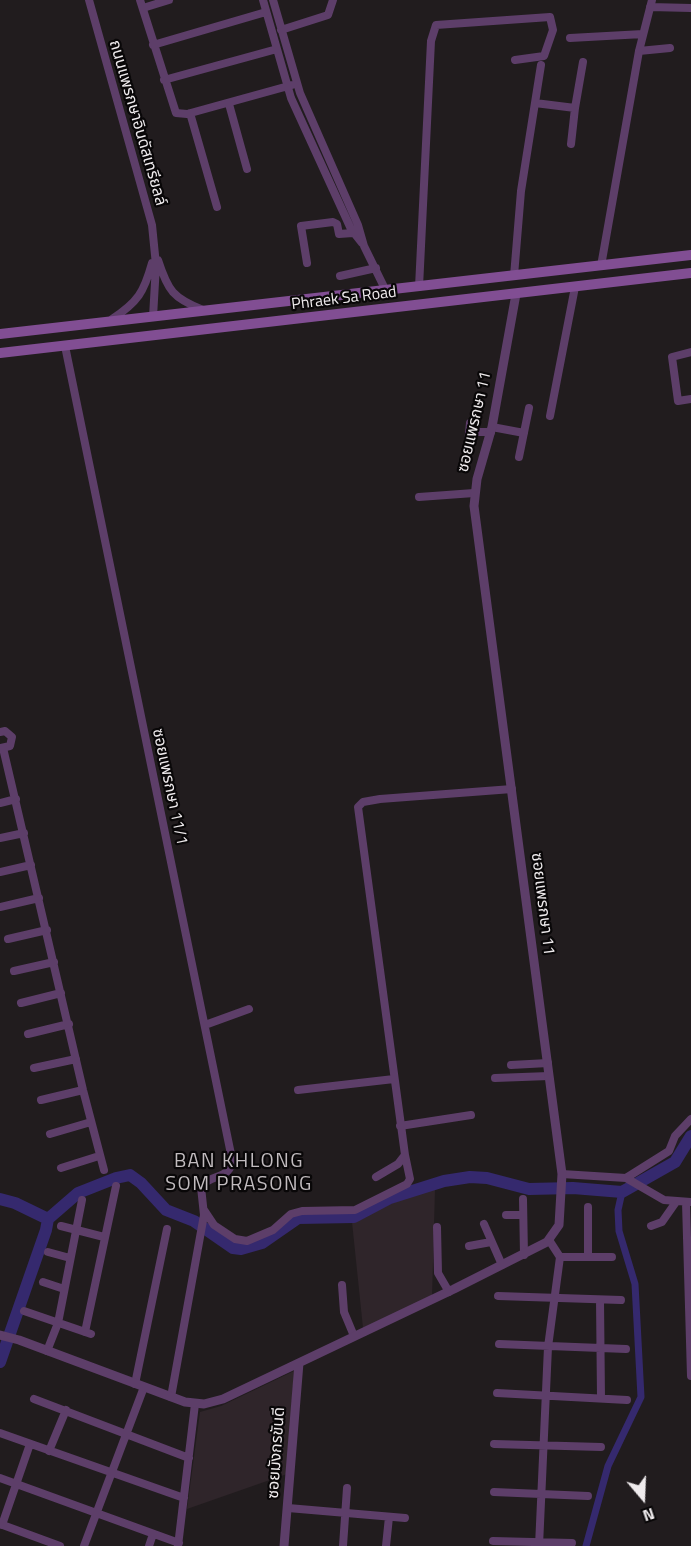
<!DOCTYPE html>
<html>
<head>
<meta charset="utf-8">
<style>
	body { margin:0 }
	#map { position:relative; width:691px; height:1546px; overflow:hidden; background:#211c1e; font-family:"Titillium Web",sans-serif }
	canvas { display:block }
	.north { position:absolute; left:613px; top:1468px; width:60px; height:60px; -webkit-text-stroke:4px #090708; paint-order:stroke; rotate:161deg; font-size:16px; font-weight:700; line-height:24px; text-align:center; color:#efebed }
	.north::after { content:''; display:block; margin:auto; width:21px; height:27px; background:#efebed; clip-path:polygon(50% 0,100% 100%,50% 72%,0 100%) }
</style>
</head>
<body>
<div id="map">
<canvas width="691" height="1546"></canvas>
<div class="north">N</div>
</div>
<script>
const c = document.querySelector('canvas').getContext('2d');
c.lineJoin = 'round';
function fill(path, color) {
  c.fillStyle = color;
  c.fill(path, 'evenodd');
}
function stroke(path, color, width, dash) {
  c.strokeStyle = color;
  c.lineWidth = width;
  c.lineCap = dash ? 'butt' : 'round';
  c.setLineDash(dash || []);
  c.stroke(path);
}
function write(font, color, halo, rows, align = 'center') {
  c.font = font + ' "Titillium Web","Noto Sans Thai",sans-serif';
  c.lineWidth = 4.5;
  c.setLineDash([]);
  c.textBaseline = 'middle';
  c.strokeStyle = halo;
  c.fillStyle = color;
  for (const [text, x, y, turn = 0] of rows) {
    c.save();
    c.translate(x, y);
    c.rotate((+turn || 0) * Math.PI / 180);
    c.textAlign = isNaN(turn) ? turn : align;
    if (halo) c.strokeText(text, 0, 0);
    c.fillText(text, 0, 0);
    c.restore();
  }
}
const built = new Path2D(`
	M 435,1189 L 432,1297 L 363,1328 L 352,1222 L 399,1200 Z
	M 294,1371 L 287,1474 L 187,1509 L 200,1412 L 221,1406 Z`);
const canal = new Path2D(`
	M 586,1546 L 608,1466 L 641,1397 L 635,1284 L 619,1231 L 618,1210 L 622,1192`);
const river = new Path2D(`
	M 0,1199 L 15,1203 L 48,1219
	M 48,1219 L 78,1193 L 116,1178 L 130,1175 L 141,1183 L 166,1210 L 194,1221 L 233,1248 L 241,1249 L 262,1243 L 298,1218 L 354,1217 L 390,1198 L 444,1181 L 470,1177 L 487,1178 L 529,1189 L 573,1188 L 622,1192 L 675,1162 L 691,1136
	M 0,1362 L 46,1230 L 48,1219`);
const minor = new Path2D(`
	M 89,0 L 152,225 L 156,265 L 153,317
	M 140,0 L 176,113 L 187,114 L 292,85
	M 263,0 L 291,98 L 351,229 L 362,243
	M 273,0 L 300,93 L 358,225 L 364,246 L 386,291
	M 650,7 L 691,8
	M 143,8 L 169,0
	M 281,30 L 328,15 L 333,0
	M 570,38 L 643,34
	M 153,45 L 266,12
	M 639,51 L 670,48
	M 164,80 L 277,49
	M 535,103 L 575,108 L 583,62
	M 229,104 L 247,169
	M 190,113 L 217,207
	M 571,144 L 575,108
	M 158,260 C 168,291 173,298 203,310
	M 307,263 L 301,226 L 333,222 L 337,224 L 339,234 L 353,233
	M 601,266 L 639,51 L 652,0
	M 340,276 L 376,268
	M 514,276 L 521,191 L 541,65
	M 419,287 L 431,41 L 436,25 L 550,17 L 553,30 L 544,56 L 515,60
	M 112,319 C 138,302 144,292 152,263
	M 65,346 L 232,1159 C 232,1180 210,1173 201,1187 L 204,1215 L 171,1397
	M 691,352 L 672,357 L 678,401 L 691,399
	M 550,416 L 575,287
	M 492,427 L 524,433
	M 469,432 L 491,432
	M 519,457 L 529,408
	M 466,464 L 470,423
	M 419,497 L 474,493
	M 0,732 L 5,731 L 12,737 L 10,746 L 1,748
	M 3,748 L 83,1090 L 104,1170
	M 0,803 L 16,799
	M 0,838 L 24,833
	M 0,872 L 31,865
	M 0,907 L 39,898
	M 8,939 L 47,930
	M 14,971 L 54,962
	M 21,1003 L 61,993
	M 205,1025 L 249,1009
	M 28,1034 L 69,1024
	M 511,1065 L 548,1063
	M 34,1068 L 76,1059
	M 495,1078 L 549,1076
	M 298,1090 L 394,1079
	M 41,1100 L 83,1090
	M 400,1126 L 471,1115
	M 50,1134 L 91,1122
	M 61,1168 L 99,1156
	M 562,1174 L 626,1178 L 669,1151 L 675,1136 L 691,1119
	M 376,1177 L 398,1164 L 405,1155 L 358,807 L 363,802 L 380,799 L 512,789
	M 626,1178 L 664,1200 L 691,1202
	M 523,1199 L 524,1255
	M 686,1203 L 691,1376
	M 588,1207 L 588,1257
	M 204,1210 L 214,1225 L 235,1239 L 247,1241 L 273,1230 L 291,1214 L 302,1211 L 355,1210 L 407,1184 L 410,1179 L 405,1155
	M 506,1215 L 523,1215
	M 484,1224 L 502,1265
	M 61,1226 L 104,1237
	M 651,1226 L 662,1222 L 676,1202
	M 437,1227 L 438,1273 L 449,1292
	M 469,1246 L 491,1242
	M 48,1252 L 70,1258
	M 560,1257 L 612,1257
	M 43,1282 L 64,1289
	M 342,1285 L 344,1312 L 354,1336
	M 498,1296 L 621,1300
	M 600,1300 L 601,1398
	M 24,1311 L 91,1334
	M 85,1332 L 116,1186
	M 499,1344 L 626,1349
	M 47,1351 L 58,1323 L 82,1200
	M 135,1384 L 167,1229
	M 497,1393 L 627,1400
	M 34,1399 L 189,1458
	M 0,1433 L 184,1498
	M 494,1444 L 601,1447
	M 49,1451 L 66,1410
	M 0,1478 L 179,1543
	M 494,1492 L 588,1496
	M 288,1508 L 405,1518
	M 0,1524 L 60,1546
	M 2,1525 L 30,1444
	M 493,1541 L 572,1543
	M 84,1546 L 144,1387
	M 149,1546 L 153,1534
	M 178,1546 L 195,1404
	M 343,1546 L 347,1488
	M 386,1546 L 389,1517
	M 539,1546 L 548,1347 L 560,1257 L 549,1240`);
const tertiary = new Path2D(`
	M 0,1335 L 19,1340 L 185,1402 L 204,1404 L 223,1399 L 454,1289 L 547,1242 L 559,1225 L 562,1174 L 474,506 L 477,479 L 492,427 L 516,294
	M 284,1546 L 299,1363`);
const secondary = new Path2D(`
	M 0,334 L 691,255
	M 0,353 L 691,273`);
const streetNames = [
	["ถนนแพรกษาอินดัสเทรียลล์",137,123,74],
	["Phraek Sa Road",344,299,-7],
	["ซอยแพรกษา 11",475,422,-77],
	["ซอยแพรกษา 11/1",169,787,78],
	["ซอยแพรกษา 11",542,904,83],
	["ซอยมังกรขันดี",277,1453,-86]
];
const quarterNames = [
	["BAN KHLONG",239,1162],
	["SOM PRASONG",239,1185]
];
fill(built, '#2f252a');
stroke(canal, '#35296e', 7);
stroke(river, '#35296e', 12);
stroke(minor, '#5d3e69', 8);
stroke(tertiary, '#5d3e69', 9);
stroke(secondary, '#814e93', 10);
write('16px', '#efebed', '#090708', streetNames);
c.letterSpacing = '1.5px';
write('20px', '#c2bcbf', '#090708', quarterNames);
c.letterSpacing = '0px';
</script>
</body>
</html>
